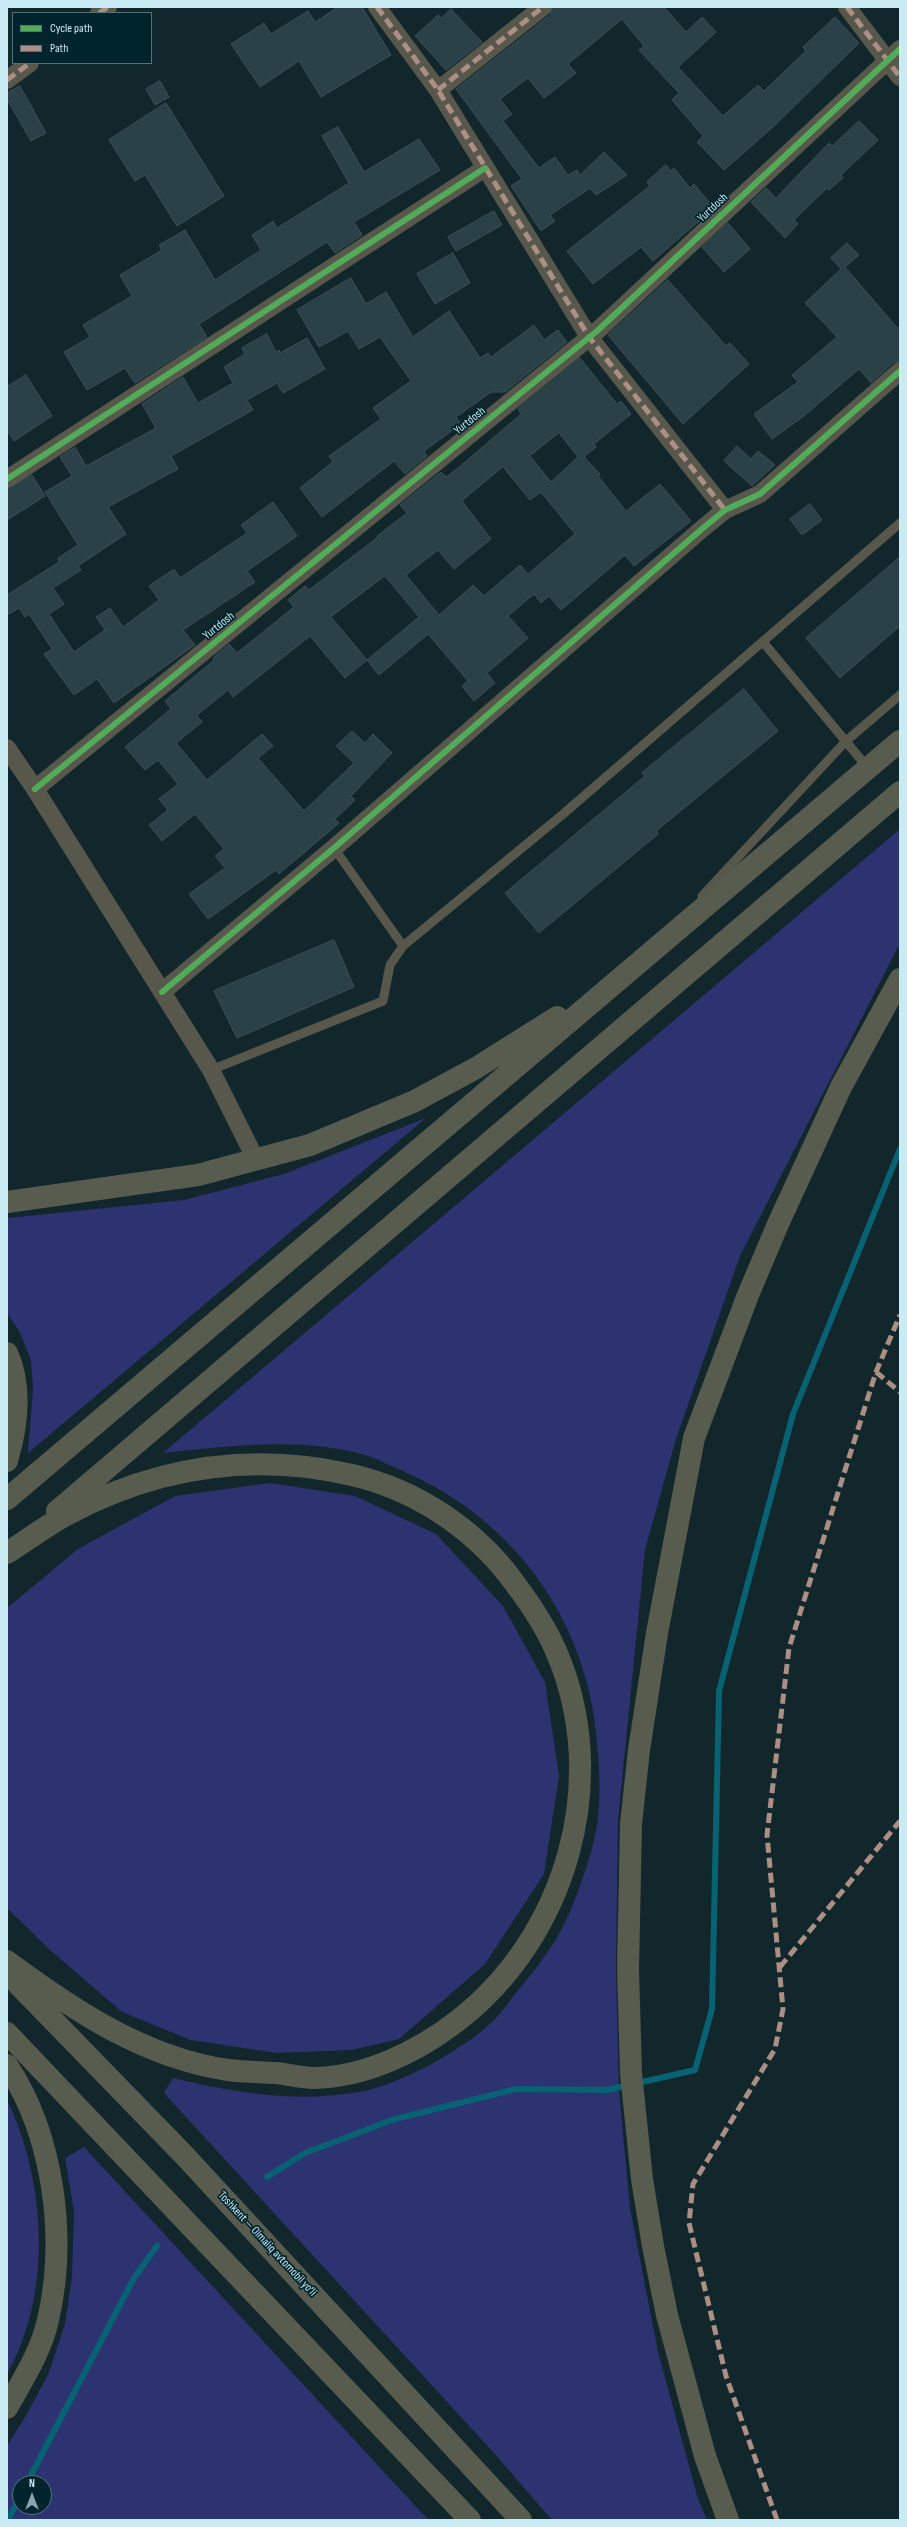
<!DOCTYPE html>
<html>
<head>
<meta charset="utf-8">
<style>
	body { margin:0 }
	#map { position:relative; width:907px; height:2527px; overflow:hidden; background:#12272c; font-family:"Sofia Sans Condensed",sans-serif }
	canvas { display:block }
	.frame { position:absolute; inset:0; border:8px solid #c9ebf4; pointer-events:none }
	.legend { position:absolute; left:12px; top:12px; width:140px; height:52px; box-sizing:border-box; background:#00242c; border:1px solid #50747c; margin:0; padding:5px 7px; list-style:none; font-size:12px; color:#c9ebf4 }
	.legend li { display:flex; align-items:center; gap:8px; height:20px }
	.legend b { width:20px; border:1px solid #50747c }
	.north { position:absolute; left:12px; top:2475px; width:40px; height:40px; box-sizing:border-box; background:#00242c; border:1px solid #50747c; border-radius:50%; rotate:0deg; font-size:11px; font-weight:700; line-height:16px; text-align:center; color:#c9ebf4 }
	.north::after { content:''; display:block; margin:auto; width:14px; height:18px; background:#89a6ae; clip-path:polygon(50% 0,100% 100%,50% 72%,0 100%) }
</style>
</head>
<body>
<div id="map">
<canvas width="907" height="2527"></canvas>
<div class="frame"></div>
<ul class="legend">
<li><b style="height:5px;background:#51ab58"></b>Cycle path</li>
<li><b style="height:5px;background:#ac8f84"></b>Path</li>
</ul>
<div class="north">N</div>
</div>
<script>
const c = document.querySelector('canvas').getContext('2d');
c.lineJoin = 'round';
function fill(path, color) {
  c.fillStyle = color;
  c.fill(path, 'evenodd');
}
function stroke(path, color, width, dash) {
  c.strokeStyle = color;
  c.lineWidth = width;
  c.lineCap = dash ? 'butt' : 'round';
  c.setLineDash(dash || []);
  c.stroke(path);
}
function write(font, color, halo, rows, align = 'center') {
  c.font = font + ' "Sofia Sans Condensed",sans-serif';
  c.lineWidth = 3.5;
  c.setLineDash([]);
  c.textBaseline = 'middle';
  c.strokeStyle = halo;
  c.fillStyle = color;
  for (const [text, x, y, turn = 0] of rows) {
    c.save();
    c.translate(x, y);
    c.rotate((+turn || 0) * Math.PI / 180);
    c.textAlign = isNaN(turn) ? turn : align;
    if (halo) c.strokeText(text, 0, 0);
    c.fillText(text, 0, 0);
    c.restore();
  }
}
const green = new Path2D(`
	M 900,829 L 900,943 L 740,1256 L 675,1442 L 645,1550 L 618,1820 L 616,1971 L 619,2091 L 630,2208 L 658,2352 L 698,2499 L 707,2520 L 552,2520 L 494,2453 L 164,2093 L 173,2078 C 236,2093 295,2103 359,2092 C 399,2085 461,2051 491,2023 C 500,2015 507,2004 515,1994 C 531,1975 546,1956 559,1934 C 571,1914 589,1864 594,1840 C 601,1813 600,1781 598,1753 C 591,1626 519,1522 403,1471 C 391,1466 380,1460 368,1456 C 305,1436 227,1446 163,1453 Z
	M 426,1118 L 28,1453 L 33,1388 L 31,1360 L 19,1331 L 7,1313 L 7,1218 L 184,1200 L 284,1174 Z
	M 270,1483 L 355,1496 L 436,1534 L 503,1606 L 545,1682 L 559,1776 L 544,1874 L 485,1964 L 399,2039 L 352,2050 L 277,2053 L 191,2040 L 122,2012 L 50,1950 L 7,1908 L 7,1608 L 78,1549 L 175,1496 Z
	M 7,2100 C 46,2181 53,2294 7,2374 Z
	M 84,2147 L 420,2511 L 429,2520 L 7,2520 L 7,2446 L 24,2419 L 48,2375 L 65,2324 L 72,2277 L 74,2211 L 65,2158 ZM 20,2483 L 44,2483 L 44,2507 L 20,2507 Z`);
const stream = new Path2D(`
	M 267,2177 L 305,2153 L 395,2119 L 516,2089 L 607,2090 L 695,2070 L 712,2009 L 719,1691 L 793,1414 L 900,1149
	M 27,2483 L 134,2278 L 157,2246
	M 8,2520 L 20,2497`);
const building = new Path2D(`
	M 338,7 L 362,7 L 391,55 L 321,97 L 299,61 L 260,87 L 231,44 L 264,23 L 271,34 L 308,11 L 315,22 Z
	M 553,7 L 664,7 L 686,32 L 702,17 L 716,32 L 678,67 L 723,116 L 758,85 L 764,91 L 806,51 L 803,47 L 835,17 L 859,43 L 773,127 L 724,170 L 697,142 L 703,136 L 672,100 L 679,93 L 639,50 L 644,46 L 622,19 L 568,64 L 576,73 L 544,98 L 528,78 L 500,99 L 512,114 L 503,121 L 539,168 L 555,157 L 568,175 L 577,170 L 580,175 L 604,152 L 627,175 L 596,195 L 590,188 L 550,215 L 555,221 L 541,231 L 511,186 L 522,179 L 456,89 L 550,15 Z
	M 451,9 L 482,42 L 446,70 L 415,36 L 438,15 L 441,18 Z
	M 160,81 L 169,97 L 155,105 L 146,89 Z
	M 20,86 L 46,133 L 31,141 L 7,99 L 7,93 Z
	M 166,103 L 224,196 L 177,226 L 145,175 L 135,181 L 109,140 Z
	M 859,121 L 878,140 L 841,175 L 843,178 L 829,190 L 827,188 L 794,220 L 798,224 L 785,238 L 751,202 L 766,188 L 776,198 L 829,143 L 832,146 Z
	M 338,127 L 364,172 L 419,139 L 440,170 L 354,222 L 362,235 L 335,253 L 327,242 L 199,324 L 207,337 L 135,383 L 125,368 L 87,390 L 64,352 L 90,337 L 83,325 L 132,296 L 120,275 L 162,250 L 159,245 L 185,230 L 215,280 L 261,250 L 252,235 L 273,221 L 277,228 L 349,183 L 322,136 Z
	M 666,165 L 671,171 L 674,168 L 690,188 L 694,184 L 714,208 L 653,261 L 641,247 L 593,284 L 567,251 L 650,186 L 647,182 Z
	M 494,211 L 502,225 L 456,251 L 448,237 Z
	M 728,223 L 750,249 L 724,272 L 702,247 Z
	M 847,243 L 859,255 L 845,267 L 900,331 L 900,361 L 893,363 L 871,383 L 859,369 L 804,416 L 772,439 L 754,414 L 798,382 L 792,375 L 837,337 L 805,303 L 841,269 L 831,258 Z
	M 453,253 L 470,283 L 435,304 L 417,274 Z
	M 351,278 L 366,304 L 386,292 L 413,337 L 449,311 L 480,358 L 488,353 L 491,357 L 534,325 L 544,340 L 558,330 L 567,342 L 505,392 L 491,392 L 456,417 L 461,424 L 424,451 L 427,456 L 405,474 L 394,461 L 322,517 L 300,488 L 333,462 L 329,456 L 381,419 L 373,408 L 411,381 L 380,337 L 359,349 L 348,331 L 319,347 L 297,310 Z
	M 668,280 L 726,346 L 730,343 L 749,364 L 683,424 L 608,335 Z
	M 267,334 L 276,352 L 279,350 L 280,353 L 307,338 L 325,369 L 283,393 L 277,383 L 247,400 L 253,410 L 171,456 L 178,469 L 108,507 L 126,534 L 78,566 L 81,570 L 53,588 L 64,604 L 49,614 L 74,652 L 105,630 L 96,617 L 110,608 L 123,627 L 159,600 L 149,586 L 174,569 L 180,578 L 247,533 L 241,525 L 273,502 L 297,536 L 247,571 L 255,582 L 183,630 L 195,645 L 114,703 L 97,679 L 74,695 L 44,654 L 52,649 L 29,614 L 25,617 L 19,608 L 7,615 L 7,595 L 59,562 L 58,558 L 78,545 L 45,492 L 72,476 L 60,457 L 75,447 L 86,466 L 156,428 L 142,404 L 183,377 L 198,403 L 233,383 L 224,367 L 245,354 L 242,348 Z
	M 580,358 L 617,404 L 621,401 L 631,414 L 594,444 L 596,447 L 584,457 L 600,474 L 598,476 L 626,511 L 660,484 L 691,521 L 634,566 L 625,555 L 561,610 L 549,596 L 541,603 L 534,594 L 508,616 L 528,638 L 487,673 L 495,683 L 474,701 L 462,686 L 468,681 L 428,634 L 379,675 L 367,660 L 345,678 L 310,636 L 233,697 L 228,690 L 197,715 L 202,722 L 176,743 L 207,780 L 262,734 L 273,746 L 258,758 L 304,811 L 354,763 L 336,746 L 352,731 L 365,743 L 373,734 L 392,753 L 351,796 L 355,800 L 335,819 L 339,823 L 279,874 L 276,870 L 208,919 L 189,894 L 225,868 L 215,856 L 224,849 L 195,814 L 162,841 L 149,825 L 168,810 L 159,799 L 178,784 L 158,760 L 145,770 L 125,747 L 171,709 L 165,701 L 214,660 L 213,658 L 229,644 L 237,653 L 294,607 L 288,600 L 305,586 L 309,590 L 378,537 L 377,536 L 407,513 L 400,505 L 441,472 L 446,477 L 458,468 L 521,414 L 518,409 ZM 559,433 L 578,457 L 551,482 L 530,456 ZM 503,467 L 530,500 L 541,492 L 575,534 L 528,574 L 520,565 L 484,596 L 473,585 L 439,615 L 406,575 L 438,550 L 454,569 L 491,539 L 462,501 ZM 385,576 L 419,617 L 367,660 L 331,617 Z
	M 26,375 L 52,416 L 14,441 L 7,430 L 7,387 Z
	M 737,446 L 751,459 L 758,451 L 775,465 L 752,486 L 724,461 Z
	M 32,475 L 45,496 L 7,520 L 7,489 Z
	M 810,504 L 822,520 L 802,535 L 790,519 Z
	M 900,557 L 900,626 L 840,678 L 806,638 Z
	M 744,689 L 778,731 L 656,831 L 658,834 L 539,933 L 505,893 L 645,776 L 642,773 Z
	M 334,940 L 354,987 L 237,1038 L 214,991 Z`);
const lane = new Path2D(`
	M 763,642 L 868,768
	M 334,848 L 403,946
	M 702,896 L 846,741 L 900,695
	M 211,1070 L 383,1001 L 390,965 L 403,946 L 562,815 L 900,523`);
const street = new Path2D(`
	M 377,7 L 438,90 L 589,337 L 725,510
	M 847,7 L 900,77
	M 99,13 L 108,7
	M 7,80 L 30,63
	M 438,90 L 543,7
	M 7,479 L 485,168
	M 7,748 L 35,789 L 211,1070 L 256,1160
	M 35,789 L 597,331 L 900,49
	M 162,992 L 334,848 L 703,528 L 725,510 L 760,494 L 900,371`);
const highway = new Path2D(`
	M 7,1202 L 198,1175 L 310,1145 L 415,1101 L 476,1068 L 557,1017
	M 7,1353 C 22,1386 17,1427 7,1461
	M 7,1499 L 900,741
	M 57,1511 L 900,792
	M 7,1553 C 26,1541 46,1526 66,1515 C 156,1467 252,1452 352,1475 C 417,1490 477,1530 516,1585 C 531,1605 546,1628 556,1651 C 612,1780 567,1937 456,2022 C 417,2052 365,2077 314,2078 C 301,2078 288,2074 275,2073 C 260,2072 244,2072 228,2070 C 145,2058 73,2010 7,1961
	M 11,1977 L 184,2155 L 521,2520
	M 7,2033 L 470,2520
	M 7,2065 C 54,2136 67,2238 48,2320 C 41,2352 22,2381 7,2408
	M 728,2520 L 705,2456 L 667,2315 L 653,2246 L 642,2179 L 631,2073 L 628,1969 L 631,1824 L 639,1750 L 657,1633 L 694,1438 L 748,1295 L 778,1224 L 841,1087 L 900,979`);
const quiet = new Path2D(`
	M 377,7 L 438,90 L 589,337 L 725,510
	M 847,7 L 900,77
	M 99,13 L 108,7
	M 7,80 L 30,63
	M 438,90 L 543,7
	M 876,1372 L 900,1392
	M 780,1967 L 900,1821
	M 777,2520 L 726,2376 L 689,2223 L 693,2184 L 775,2049 L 783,2009 L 767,1835 L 789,1648 L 876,1372 L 900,1315`);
const cycleway = new Path2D(`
	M 7,479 L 485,168
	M 35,789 L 597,331 L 900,49
	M 162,992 L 334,848 L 703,528 L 725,510 L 760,494 L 900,371`);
const streetNames = [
	["Yurtdosh",713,208,-43],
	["Yurtdosh",470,421,-39],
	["Yurtdosh",219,626,-39],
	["Toshkent — Olmaliq avtomobil yo‘li",267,2244,47]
];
fill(green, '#2c3370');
stroke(stream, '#076273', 6);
fill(building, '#2a4148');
stroke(building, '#3b4f56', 1);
stroke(lane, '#58574b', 9);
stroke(street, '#58574b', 18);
stroke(highway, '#585c4f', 22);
stroke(quiet, '#ac8f84', 5, [10, 5]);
stroke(cycleway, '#51ab58', 6);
write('12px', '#c9ebf4', '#00242c', streetNames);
</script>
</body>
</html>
